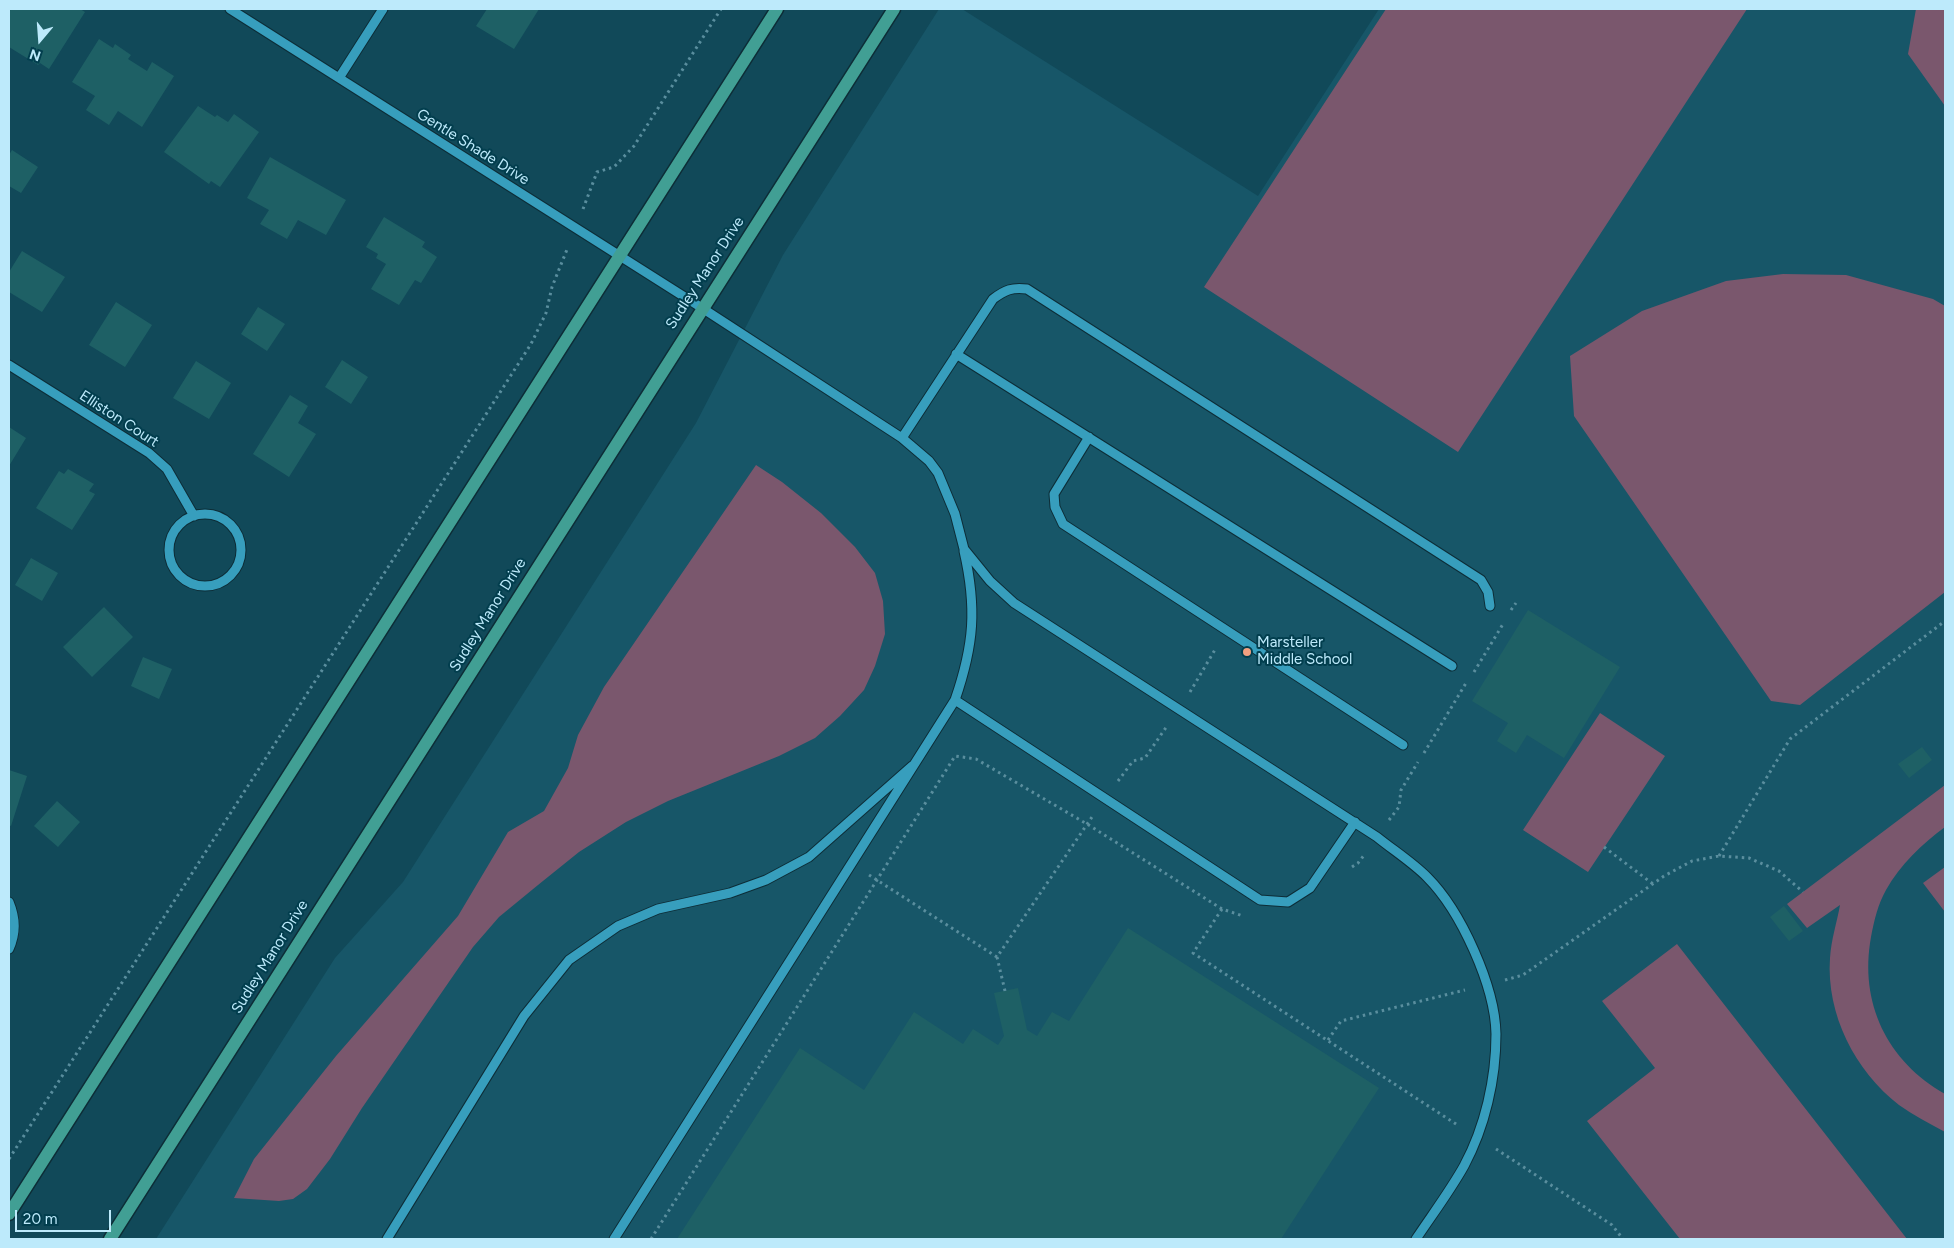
<!DOCTYPE html>
<html>
<head>
<meta charset="utf-8">
<style>
	body { margin:0 }
	#map { position:relative; width:1954px; height:1248px; overflow:hidden; background:#114959; font-family:Figtree,sans-serif }
	canvas { display:block }
	.frame { position:absolute; inset:0; border:10px solid #bdeafb; pointer-events:none }
	.north { position:absolute; left:15px; top:15px; width:50px; height:50px; -webkit-text-stroke:4px #023e4e; paint-order:stroke; rotate:198deg; font-size:14px; font-weight:700; line-height:20px; text-align:center; color:#bdeafb }
	.north::after { content:''; display:block; margin:auto; width:18px; height:22px; background:#bdeafb; clip-path:polygon(50% 0,100% 100%,50% 72%,0 100%) }
	.scale { position:absolute; left:15px; top:1210px; width:96px; height:22px; box-sizing:border-box; border:2px solid #bdeafb; border-top:0; padding-left:6px; font-size:15px; line-height:18px; white-space:nowrap; color:#bdeafb; -webkit-text-stroke:4px #023e4e; paint-order:stroke }
</style>
</head>
<body>
<div id="map">
<canvas width="1954" height="1248"></canvas>
<div class="frame"></div>
<div class="north">N</div>
<div class="scale">20 m</div>
</div>
<script>
const c = document.querySelector('canvas').getContext('2d');
c.lineJoin = 'round';
function fill(path, color) {
  c.fillStyle = color;
  c.fill(path, 'evenodd');
}
function stroke(path, color, width, dash) {
  c.strokeStyle = color;
  c.lineWidth = width;
  c.lineCap = dash ? 'butt' : 'round';
  c.setLineDash(dash || []);
  c.stroke(path);
}
function write(font, color, halo, rows, align = 'center') {
  c.font = font + ' Figtree,sans-serif';
  c.lineWidth = 4;
  c.setLineDash([]);
  c.textBaseline = 'middle';
  c.strokeStyle = halo;
  c.fillStyle = color;
  for (const [text, x, y, turn = 0] of rows) {
    c.save();
    c.translate(x, y);
    c.rotate((+turn || 0) * Math.PI / 180);
    c.textAlign = isNaN(turn) ? turn : align;
    if (halo) c.strokeText(text, 0, 0);
    c.fillText(text, 0, 0);
    c.restore();
  }
}
const built = new Path2D(`
	M 939,9 L 962,9 L 1258,196 L 1379,9 L 1945,9 L 1945,1239 L 156,1239 L 335,958 L 403,882 L 696,423 L 783,255 Z`);
const green = new Path2D(`
	M 1386,9 L 1747,9 L 1458,452 L 1204,287 Z
	M 1916,9 L 1945,9 L 1945,106 L 1908,54 Z
	M 1783,274 L 1846,275 L 1933,299 L 1945,306 L 1945,592 L 1800,705 L 1771,701 L 1574,416 L 1570,356 L 1642,311 L 1726,281 Z
	M 756,465 L 782,482 L 821,513 L 855,547 L 875,573 L 883,601 L 885,634 L 875,666 L 864,690 L 840,716 L 815,738 L 779,756 L 668,801 L 626,822 L 579,852 L 538,885 L 499,917 L 473,947 L 362,1108 L 330,1159 L 307,1189 L 293,1199 L 279,1201 L 234,1198 L 254,1159 L 336,1056 L 458,916 L 508,832 L 544,811 L 568,768 L 578,735 L 604,687 Z
	M 1600,713 L 1665,756 L 1588,872 L 1523,830 Z
	M 1945,785 L 1945,827 C 1922,844 1900,865 1886,890 C 1878,904 1874,921 1871,937 C 1859,1003 1887,1061 1945,1094 L 1945,1132 C 1929,1123 1913,1115 1899,1105 C 1855,1071 1826,1014 1830,958 C 1831,940 1837,922 1840,905 L 1807,928 L 1787,904 Z
	M 1945,867 L 1945,912 L 1923,883 Z
	M 1677,944 L 1907,1239 L 1680,1239 L 1587,1121 L 1655,1068 L 1602,1001 Z`);
const building = new Path2D(`
	M 11,9 L 80,9 L 85,12 L 49,69 L 40,63 L 38,65 L 9,47 L 9,12 Z
	M 487,9 L 539,9 L 514,49 L 476,26 Z
	M 99,39 L 113,48 L 115,44 L 131,55 L 128,59 L 147,71 L 152,62 L 174,76 L 142,127 L 118,111 L 109,125 L 86,110 L 95,96 L 72,82 Z
	M 198,106 L 215,117 L 217,115 L 228,122 L 234,114 L 259,132 L 220,187 L 211,181 L 209,184 L 164,152 Z
	M 12,150 L 38,167 L 21,193 L 9,186 L 9,155 Z
	M 270,157 L 346,200 L 326,235 L 298,220 L 287,239 L 260,224 L 269,210 L 247,198 Z
	M 384,217 L 425,242 L 422,247 L 437,257 L 421,283 L 415,280 L 399,305 L 371,289 L 386,264 L 376,258 L 378,254 L 366,247 Z
	M 22,251 L 65,277 L 42,312 L 9,292 L 9,272 Z
	M 116,302 L 152,325 L 125,367 L 89,345 Z
	M 258,307 L 285,324 L 267,351 L 241,334 Z
	M 342,360 L 368,377 L 351,404 L 325,387 Z
	M 196,361 L 231,383 L 209,419 L 173,398 Z
	M 290,395 L 308,406 L 298,423 L 316,434 L 289,477 L 253,454 Z
	M 9,427 L 26,438 L 9,466 Z
	M 68,469 L 94,484 L 89,491 L 95,494 L 72,530 L 36,508 L 59,471 L 64,474 Z
	M 31,558 L 58,573 L 42,601 L 15,585 Z
	M 104,607 L 133,637 L 92,677 L 63,647 Z
	M 1528,610 L 1620,667 L 1564,758 L 1527,735 L 1516,753 L 1497,741 L 1508,723 L 1472,701 Z
	M 143,657 L 172,669 L 159,699 L 131,686 Z
	M 1922,747 L 1932,760 L 1909,778 L 1898,764 Z
	M 9,770 L 27,776 L 11,826 L 9,825 Z
	M 57,801 L 80,822 L 58,847 L 34,826 Z
	M 1784,906 L 1803,931 L 1789,941 L 1770,917 Z
	M 1128,928 L 1379,1088 L 1281,1239 L 677,1239 L 800,1048 L 864,1090 L 914,1012 L 963,1044 L 973,1029 L 998,1045 L 1004,1036 L 994,993 L 1018,988 L 1027,1030 L 1037,1036 L 1052,1012 L 1069,1021 Z`);
const path = new Path2D(`
	M 583,209 L 597,172 L 614,167 L 634,146 L 721,9
	M 1511,610 L 1516,603
	M 1474,672 L 1503,624
	M 1190,692 L 1216,648
	M 1424,753 L 1466,683
	M 1118,781 L 1133,761 L 1145,758 L 1167,726
	M 1389,820 L 1399,807 L 1401,790 L 1418,762
	M 1604,847 L 1653,884
	M 1719,856 L 1790,739 L 1945,621
	M 1352,867 L 1358,863 L 1365,854
	M 869,875 L 997,957
	M 1222,909 L 1193,953 L 1459,1126
	M 1505,980 L 1523,975 L 1664,876 L 1692,861 L 1719,856 L 1749,858 L 1779,871 L 1803,892
	M 1005,991 L 997,957 L 1094,814
	M 1328,1040 L 1341,1021 L 1465,990
	M 1496,1149 L 1612,1225 L 1623,1239
	M 9,1159 L 531,344 L 546,313 L 552,287 L 568,247
	M 651,1239 L 955,756 L 976,759 L 1087,824 L 1222,909 L 1243,916`);
const minor = new Path2D(`
	M 230,9 L 702,308 L 902,438 L 929,461 L 938,473 L 955,514 L 964,549 L 990,581 L 1014,603 L 1377,837 C 1393,850 1412,862 1427,877 C 1461,911 1495,986 1496,1034 C 1496,1079 1485,1127 1464,1166 C 1450,1191 1432,1215 1416,1239
	M 339,78 L 383,9
	M 956,354 L 1452,666
	M 9,365 L 149,453 L 167,469 L 194,516
	M 1089,437 L 1054,494 L 1055,507 L 1063,524 L 1403,745
	M 902,438 L 993,299 C 1005,290 1012,287 1027,289 L 1481,580 L 1488,592 L 1490,606
	M169 550a36 36 0 1 1 72 0a36 36 0 1 1-72 0Z
	M 955,700 L 1260,900 L 1288,902 L 1310,888 L 1355,822
	M 9,902 C 16,919 16,933 9,949
	M 387,1239 L 524,1016 L 569,960 L 618,926 L 658,909 L 730,893 L 766,880 L 809,857 L 912,766
	M 614,1239 L 955,700 C 974,645 977,608 964,551`);
const major = new Path2D(`
	M 9,1214 L 777,9
	M 110,1239 L 894,9`);
const markers = [
	[1247,652,5,"#f2a080"]
];
const streetNames = [
	["Gentle Shade Drive",473,147,32],
	["Sudley Manor Drive",705,273,-57],
	["Elliston Court",119,419,33],
	["Sudley Manor Drive",488,615,-58],
	["Sudley Manor Drive",270,957,-58]
];
const poiNames = [
	["Marsteller",1257,643],
	["Middle School",1257,660]
];
fill(built, '#175668');
fill(green, '#7a576d');
fill(building, '#1e6065');
stroke(minor, '#0d2d37', 11);
stroke(major, '#0d2d37', 15);
stroke(path, '#5a8e9e', 3, [2.5, 4]);
stroke(minor, '#379ebd', 9);
stroke(major, '#419f94', 12);
for (const [x, y, r, color] of markers) {
  const dot = new Path2D();
  dot.arc(x, y, r, 0, 2 * Math.PI);
  c.fillStyle = color;
  c.fill(dot);
  stroke(dot, '#023e4e', 2);
}
write('15px', '#bdeafb', '#023e4e', streetNames);
write('15px', '#bdeafb', '#023e4e', poiNames, 'left');
</script>
</body>
</html>
